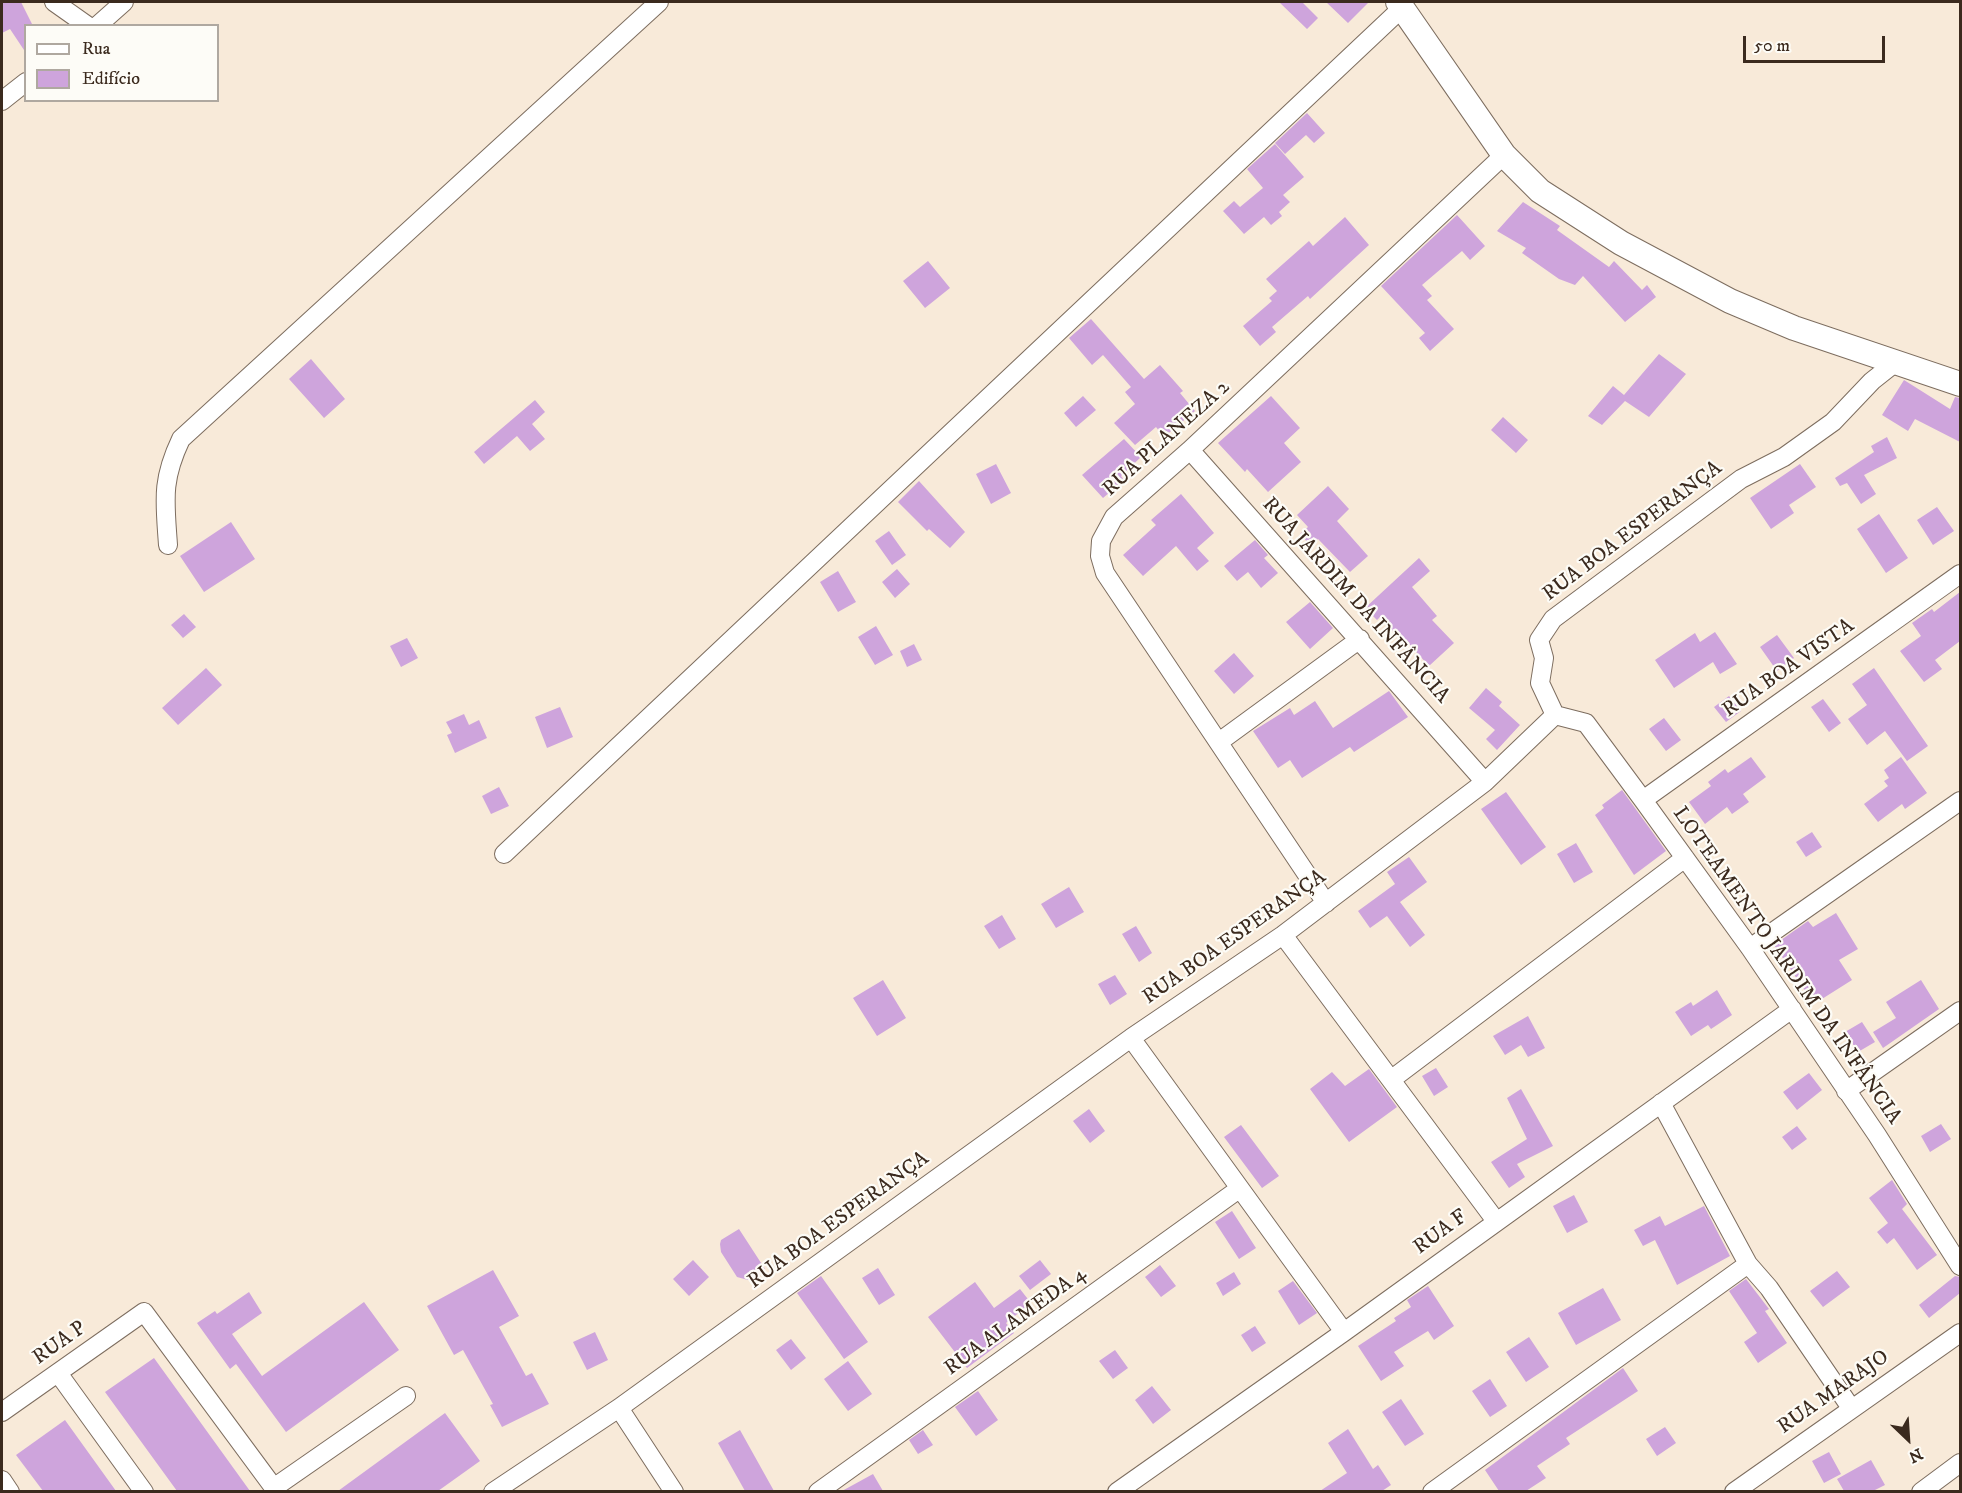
<!DOCTYPE html>
<html>
<head>
<meta charset="utf-8">
<style>
	body { margin:0 }
	#map { position:relative; width:1962px; height:1493px; overflow:hidden; background:#f8ead9; font-family:"IM FELL DW Pica",serif }
	canvas { display:block }
	.frame { position:absolute; inset:0; border:3px solid #3b2a1e; pointer-events:none }
	.legend { position:absolute; left:24px; top:24px; width:195px; height:78px; box-sizing:border-box; background:#fdfcf7; border:2px solid #afa8a0; margin:0; padding:8px 10px; list-style:none; font-size:18px; color:#3b2a1e }
	.legend li { display:flex; align-items:center; gap:12px; height:30px }
	.legend b { width:30px; border:2px solid #afa8a0 }
	.north { position:absolute; left:1878px; top:1409px; width:60px; height:60px; -webkit-text-stroke:4px #fdfcf7; paint-order:stroke; rotate:155deg; font-size:16px; font-weight:700; line-height:24px; text-align:center; color:#3b2a1e }
	.north::after { content:''; display:block; margin:auto; width:21px; height:27px; background:#3b2a1e; clip-path:polygon(50% 0,100% 100%,50% 72%,0 100%) }
	.scale { position:absolute; left:1743px; top:36px; width:142px; height:27px; box-sizing:border-box; border:3px solid #3b2a1e; border-top:0; padding-left:8px; font-size:18px; line-height:21px; white-space:nowrap; color:#3b2a1e; -webkit-text-stroke:4px #fdfcf7; paint-order:stroke }
</style>
</head>
<body>
<div id="map">
<canvas width="1962" height="1493"></canvas>
<div class="frame"></div>
<ul class="legend">
<li><b style="height:8px;background:#fff"></b>Rua</li>
<li><b style="height:16px;background:#cea4dc"></b>Edifício</li>
</ul>
<div class="north">N</div>
<div class="scale">50 m</div>
</div>
<script>
const c = document.querySelector('canvas').getContext('2d');
c.lineJoin = 'round';
function fill(path, color) {
  c.fillStyle = color;
  c.fill(path, 'evenodd');
}
function stroke(path, color, width, dash) {
  c.strokeStyle = color;
  c.lineWidth = width;
  c.lineCap = dash ? 'butt' : 'round';
  c.setLineDash(dash || []);
  c.stroke(path);
}
function write(font, color, halo, rows, align = 'center') {
  c.font = font + ' "IM FELL DW Pica",serif';
  c.lineWidth = 4.5;
  c.setLineDash([]);
  c.textBaseline = 'middle';
  c.strokeStyle = halo;
  c.fillStyle = color;
  for (const [text, x, y, turn = 0] of rows) {
    c.save();
    c.translate(x, y);
    c.rotate((+turn || 0) * Math.PI / 180);
    c.textAlign = isNaN(turn) ? turn : align;
    if (halo) c.strokeText(text, 0, 0);
    c.fillText(text, 0, 0);
    c.restore();
  }
}
const building = new Path2D(`
	M 2,2 L 21,2 L 33,26 L 26,26 L 26,53 L 10,29 L 2,33 Z
	M 1279,2 L 1302,2 L 1318,18 L 1307,29 Z
	M 1326,2 L 1369,2 L 1348,23 Z
	M 1307,113 L 1325,133 L 1314,143 L 1306,135 L 1285,154 L 1275,143 Z
	M 1275,144 L 1304,177 L 1283,195 L 1290,202 L 1279,212 L 1282,216 L 1271,225 L 1264,217 L 1244,234 L 1223,211 L 1234,201 L 1240,207 L 1263,188 L 1247,169 Z
	M 1523,202 L 1560,226 L 1557,230 L 1609,267 L 1614,261 L 1642,290 L 1647,285 L 1656,297 L 1625,322 L 1583,276 L 1575,285 L 1559,279 L 1522,253 L 1526,248 L 1497,231 Z
	M 1457,215 L 1485,246 L 1470,260 L 1462,251 L 1422,285 L 1432,296 L 1427,300 L 1454,329 L 1430,351 L 1419,338 L 1425,333 L 1381,286 Z
	M 1345,217 L 1369,245 L 1310,299 L 1308,296 L 1272,327 L 1276,332 L 1260,346 L 1243,326 L 1272,301 L 1269,298 L 1277,291 L 1266,279 L 1309,241 L 1313,246 Z
	M 928,261 L 950,288 L 925,308 L 903,281 Z
	M 1091,319 L 1144,379 L 1160,365 L 1183,391 L 1180,393 L 1195,411 L 1164,437 L 1156,427 L 1135,445 L 1114,423 L 1135,404 L 1125,392 L 1131,387 L 1103,355 L 1092,365 L 1069,338 Z
	M 1659,354 L 1686,374 L 1649,417 L 1625,401 L 1602,425 L 1588,416 L 1613,386 L 1624,395 Z
	M 311,359 L 345,399 L 324,418 L 289,379 Z
	M 1904,380 L 1950,409 L 1955,397 L 1960,398 L 1960,442 L 1915,419 L 1908,431 L 1882,415 Z
	M 1083,396 L 1096,410 L 1076,427 L 1064,413 Z
	M 1271,396 L 1300,428 L 1284,443 L 1301,462 L 1268,492 L 1247,469 L 1245,472 L 1218,443 Z
	M 535,400 L 545,412 L 532,424 L 545,439 L 530,451 L 517,436 L 484,464 L 474,452 Z
	M 1503,417 L 1528,440 L 1516,453 L 1491,430 Z
	M 1887,437 L 1897,458 L 1864,475 L 1876,494 L 1861,504 L 1847,483 L 1840,486 L 1835,478 L 1874,452 L 1871,446 Z
	M 1124,439 L 1141,457 L 1121,476 L 1124,480 L 1103,498 L 1082,475 Z
	M 996,464 L 1011,493 L 991,504 L 976,474 Z
	M 1800,464 L 1816,487 L 1789,505 L 1794,513 L 1771,529 L 1750,498 Z
	M 919,481 L 965,532 L 950,548 L 929,529 L 927,531 L 898,502 Z
	M 1328,486 L 1349,509 L 1337,521 L 1368,556 L 1350,572 L 1318,539 L 1310,545 L 1300,534 L 1308,527 L 1297,515 Z
	M 1181,494 L 1214,533 L 1197,548 L 1209,561 L 1197,571 L 1176,546 L 1143,576 L 1123,555 L 1156,525 L 1151,520 Z
	M 1937,507 L 1954,531 L 1933,545 L 1917,520 Z
	M 1879,514 L 1908,558 L 1886,573 L 1857,529 Z
	M 231,522 L 255,559 L 204,592 L 180,556 Z
	M 889,531 L 906,555 L 892,565 L 875,541 Z
	M 1255,540 L 1268,555 L 1264,558 L 1278,573 L 1261,588 L 1248,572 L 1237,581 L 1224,566 Z
	M 1419,558 L 1430,571 L 1412,587 L 1437,616 L 1432,620 L 1454,643 L 1429,666 L 1408,643 L 1405,645 L 1380,617 L 1377,620 L 1365,608 Z
	M 897,569 L 910,584 L 895,598 L 882,582 Z
	M 838,571 L 856,602 L 838,612 L 820,582 Z
	M 1960,592 L 1960,641 L 1935,660 L 1942,669 L 1924,682 L 1900,651 L 1921,636 L 1912,623 L 1932,609 L 1934,612 Z
	M 1310,602 L 1333,628 L 1310,649 L 1286,622 Z
	M 184,614 L 196,627 L 183,638 L 171,625 Z
	M 876,626 L 893,655 L 875,665 L 858,637 Z
	M 1715,632 L 1737,664 L 1720,674 L 1713,662 L 1674,688 L 1655,660 L 1695,633 L 1700,642 Z
	M 1777,635 L 1794,658 L 1777,671 L 1760,647 Z
	M 407,638 L 418,658 L 401,667 L 390,646 Z
	M 914,644 L 922,660 L 907,667 L 900,651 Z
	M 1234,653 L 1254,676 L 1234,694 L 1214,671 Z
	M 206,668 L 222,685 L 178,725 L 162,708 Z
	M 1874,668 L 1928,746 L 1907,761 L 1885,731 L 1867,745 L 1848,719 L 1867,705 L 1852,684 Z
	M 1486,688 L 1502,702 L 1499,706 L 1520,725 L 1497,750 L 1486,739 L 1495,730 L 1469,708 Z
	M 1389,691 L 1408,717 L 1354,752 L 1350,747 L 1302,778 L 1290,760 L 1278,768 L 1253,731 L 1290,708 L 1294,715 L 1315,701 L 1333,728 Z
	M 1729,696 L 1741,711 L 1726,722 L 1714,707 Z
	M 1823,699 L 1841,723 L 1829,732 L 1811,707 Z
	M 560,707 L 573,737 L 547,748 L 535,717 Z
	M 464,714 L 469,725 L 479,720 L 487,738 L 455,753 L 447,735 L 452,733 L 446,722 Z
	M 1664,718 L 1681,740 L 1666,751 L 1649,729 Z
	M 1751,757 L 1766,777 L 1743,794 L 1749,802 L 1732,814 L 1727,807 L 1705,824 L 1689,802 L 1711,786 L 1708,782 L 1725,769 L 1728,773 Z
	M 1901,757 L 1927,793 L 1905,809 L 1902,804 L 1878,822 L 1864,804 L 1888,786 L 1884,781 L 1889,778 L 1884,770 Z
	M 499,787 L 509,806 L 491,814 L 482,796 Z
	M 1622,790 L 1666,851 L 1634,875 L 1595,815 L 1604,808 L 1602,805 Z
	M 1506,792 L 1546,847 L 1521,865 L 1481,809 Z
	M 1812,832 L 1822,847 L 1806,857 L 1796,842 Z
	M 1576,843 L 1593,872 L 1574,883 L 1557,854 Z
	M 1409,857 L 1427,882 L 1400,902 L 1425,935 L 1410,947 L 1387,916 L 1370,928 L 1358,911 L 1395,884 L 1387,872 Z
	M 1069,887 L 1084,912 L 1056,928 L 1041,904 Z
	M 1836,913 L 1858,949 L 1839,960 L 1852,980 L 1814,1004 L 1774,945 L 1808,921 L 1813,927 Z
	M 1002,915 L 1016,939 L 999,949 L 984,926 Z
	M 1136,926 L 1152,953 L 1139,962 L 1122,934 Z
	M 1115,975 L 1127,994 L 1110,1005 L 1098,984 Z
	M 883,980 L 906,1018 L 877,1036 L 853,998 Z
	M 1921,980 L 1939,1009 L 1883,1048 L 1873,1032 L 1896,1018 L 1886,1002 Z
	M 1717,990 L 1732,1015 L 1711,1029 L 1708,1025 L 1691,1036 L 1675,1012 L 1691,1002 L 1693,1006 Z
	M 1528,1016 L 1545,1048 L 1528,1057 L 1521,1045 L 1505,1055 L 1493,1036 Z
	M 1862,1022 L 1875,1042 L 1858,1052 L 1845,1032 Z
	M 1436,1068 L 1448,1087 L 1434,1096 L 1422,1076 Z
	M 1369,1069 L 1397,1107 L 1349,1142 L 1310,1089 L 1332,1072 L 1345,1086 Z
	M 1809,1073 L 1822,1090 L 1797,1110 L 1783,1092 Z
	M 1521,1089 L 1553,1146 L 1517,1164 L 1525,1177 L 1509,1188 L 1491,1162 L 1527,1139 L 1507,1098 Z
	M 1089,1109 L 1105,1131 L 1090,1143 L 1073,1121 Z
	M 1941,1124 L 1951,1139 L 1930,1152 L 1921,1136 Z
	M 1241,1125 L 1279,1176 L 1262,1188 L 1224,1137 Z
	M 1797,1126 L 1807,1139 L 1792,1150 L 1782,1137 Z
	M 1892,1180 L 1907,1204 L 1902,1209 L 1937,1255 L 1917,1270 L 1894,1238 L 1887,1244 L 1877,1232 L 1888,1223 L 1869,1198 Z
	M 1574,1195 L 1588,1222 L 1567,1233 L 1553,1206 Z
	M 1704,1206 L 1730,1256 L 1677,1285 L 1655,1240 L 1643,1246 L 1634,1230 L 1660,1216 L 1665,1226 Z
	M 1232,1211 L 1256,1248 L 1239,1259 L 1215,1222 Z
	M 739,1229 L 765,1269 L 748,1280 L 737,1277 L 721,1252 L 720,1244 L 721,1240 Z
	M 693,1260 L 709,1277 L 689,1296 L 673,1279 Z
	M 1040,1260 L 1051,1274 L 1030,1290 L 1019,1276 Z
	M 1160,1265 L 1176,1286 L 1161,1297 L 1145,1277 Z
	M 878,1268 L 895,1295 L 879,1305 L 862,1278 Z
	M 493,1270 L 519,1316 L 499,1327 L 526,1376 L 532,1373 L 549,1404 L 502,1427 L 490,1405 L 493,1404 L 463,1350 L 454,1355 L 427,1306 Z
	M 1837,1271 L 1850,1287 L 1823,1307 L 1810,1291 Z
	M 1234,1272 L 1241,1284 L 1223,1296 L 1216,1283 Z
	M 821,1276 L 868,1342 L 844,1359 L 797,1293 Z
	M 1955,1276 L 1960,1277 L 1960,1293 L 1929,1318 L 1919,1305 Z
	M 1746,1279 L 1769,1309 L 1765,1311 L 1787,1343 L 1758,1363 L 1744,1342 L 1757,1333 L 1729,1291 Z
	M 1293,1281 L 1317,1313 L 1299,1325 L 1278,1291 Z
	M 975,1282 L 994,1308 L 1020,1289 L 1031,1303 L 1006,1323 L 1014,1333 L 967,1368 L 928,1317 Z
	M 1428,1286 L 1454,1326 L 1434,1340 L 1428,1331 L 1394,1352 L 1404,1366 L 1381,1381 L 1358,1346 L 1396,1321 L 1394,1318 L 1411,1307 L 1407,1300 Z
	M 1603,1288 L 1621,1320 L 1576,1345 L 1558,1313 Z
	M 249,1292 L 262,1313 L 232,1334 L 262,1376 L 364,1302 L 399,1350 L 286,1432 L 236,1364 L 230,1369 L 197,1323 L 215,1311 L 217,1314 Z
	M 1255,1326 L 1266,1343 L 1252,1352 L 1241,1335 Z
	M 595,1332 L 608,1360 L 587,1370 L 573,1342 Z
	M 1529,1337 L 1549,1367 L 1526,1382 L 1506,1352 Z
	M 791,1339 L 806,1358 L 791,1370 L 776,1350 Z
	M 1115,1350 L 1128,1368 L 1113,1379 L 1099,1361 Z
	M 154,1358 L 250,1491 L 177,1491 L 105,1392 Z
	M 848,1361 L 872,1394 L 848,1411 L 824,1379 Z
	M 1623,1368 L 1638,1391 L 1566,1438 L 1570,1444 L 1537,1466 L 1546,1478 L 1526,1491 L 1499,1491 L 1485,1470 Z
	M 1490,1379 L 1507,1406 L 1490,1417 L 1472,1391 Z
	M 1152,1386 L 1171,1410 L 1153,1424 L 1135,1400 Z
	M 978,1391 L 998,1420 L 976,1436 L 955,1407 Z
	M 1401,1399 L 1424,1434 L 1405,1446 L 1382,1412 Z
	M 445,1413 L 480,1461 L 438,1491 L 338,1491 Z
	M 65,1420 L 116,1491 L 43,1491 L 16,1455 Z
	M 1665,1427 L 1676,1443 L 1657,1456 L 1646,1439 Z
	M 1348,1429 L 1373,1469 L 1378,1465 L 1391,1485 L 1382,1491 L 1320,1491 L 1347,1473 L 1328,1443 Z
	M 740,1430 L 774,1491 L 745,1491 L 718,1443 Z
	M 923,1430 L 933,1445 L 918,1454 L 909,1440 Z
	M 1829,1452 L 1841,1474 L 1824,1483 L 1812,1461 Z
	M 1871,1460 L 1885,1485 L 1873,1491 L 1844,1491 L 1837,1479 Z
	M 873,1474 L 883,1491 L 842,1491 Z`);
const street = new Path2D(`
	M 54,2 L 88,26
	M 97,26 L 124,2
	M 2,101 L 26,82
	M 1190,450 L 1485,782
	M 168,545 C 165,501 161,481 181,439 L 659,2
	M 1555,715 L 1586,723 L 1643,800 L 1750,948 L 1877,1135 L 1960,1266
	M 1219,742 L 1360,639
	M 1643,800 L 1960,574
	M 504,854 L 1403,7
	M 1326,903 L 1105,573 L 1100,556 L 1101,541 L 1114,517 L 1190,450 L 1504,155
	M 1283,935 L 1496,1221
	M 1750,948 L 1960,801
	M 1131,1038 L 1344,1332
	M 1392,1079 L 1685,858
	M 1846,1091 L 1960,1011
	M 1661,1103 L 1748,1264 L 1769,1288 L 1851,1408
	M 58,1373 L 144,1492
	M 619,1408 L 674,1492
	M 2,1412 L 144,1312 L 277,1492
	M 2,1480 L 10,1492
	M 275,1487 L 406,1396
	M 493,1492 L 619,1408 L 1131,1038 L 1283,935 L 1485,782 L 1555,715 L 1540,683 L 1544,658 L 1539,640 L 1553,619 L 1741,479 L 1784,457 L 1833,422 L 1872,381 L 1896,362
	M 818,1492 L 1239,1189
	M 1117,1492 L 1344,1332 L 1792,1009
	M 1432,1492 L 1748,1264
	M 1734,1492 L 1960,1333
	M 1921,1492 L 1960,1463`);
const secondary = new Path2D(`
	M 1398,2 L 1504,155 L 1540,191 L 1621,243 L 1730,301 L 1794,328 L 1960,384`);
const streetNames = [
	["RUA PLANEZA 2",1167,439,-42],
	["RUA BOA ESPERANÇA",1633,532,-37],
	["RUA JARDIM DA INFÂNCIA",1355,601,48],
	["RUA BOA VISTA",1789,669,-35],
	["RUA BOA ESPERANÇA",1235,938,-35],
	["LOTEAMENTO JARDIM DA INFÂNCIA",1786,966,55],
	["RUA BOA ESPERANÇA",839,1221,-36],
	["RUA F",1441,1233,-36],
	["RUA ALAMEDA 4",1016,1322,-36],
	["RUA P",60,1344,-35],
	["RUA MARAJO",1834,1393,-35]
];
fill(building, '#cea4dc');
stroke(street, '#7d6d5f', 20);
stroke(secondary, '#7d6d5f', 26);
stroke(street, '#fff', 18);
stroke(secondary, '#fff', 24);
write('21px', '#3b2a1e', '#fdfcf7', streetNames);
</script>
</body>
</html>
